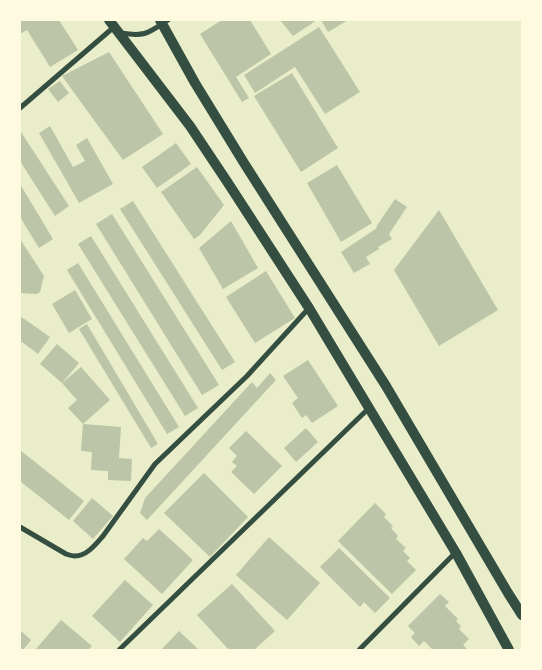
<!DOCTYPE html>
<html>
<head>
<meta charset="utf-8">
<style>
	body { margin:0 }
	#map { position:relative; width:542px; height:670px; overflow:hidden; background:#e9edc9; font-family:"Zilla Slab",serif }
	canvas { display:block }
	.frame { position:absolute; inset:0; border:21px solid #fefae0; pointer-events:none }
</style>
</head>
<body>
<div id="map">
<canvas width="542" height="670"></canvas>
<div class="frame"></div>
</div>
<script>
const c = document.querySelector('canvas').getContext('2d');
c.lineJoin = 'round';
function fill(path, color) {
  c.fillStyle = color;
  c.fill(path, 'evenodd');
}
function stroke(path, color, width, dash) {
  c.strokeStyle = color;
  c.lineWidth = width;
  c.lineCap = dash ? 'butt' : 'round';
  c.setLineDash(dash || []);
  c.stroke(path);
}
const building = new Path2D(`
	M 20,20 L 59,20 L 78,50 L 50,67 L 27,30 L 20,34 Z
	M 222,20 L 250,20 L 271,54 L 236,77 L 249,98 L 242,102 L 200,34 Z
	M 280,20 L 317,20 L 293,36 Z
	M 321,20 L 348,20 L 328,32 Z
	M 319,27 L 360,92 L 325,114 L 295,67 L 255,93 L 244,75 Z
	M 109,52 L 163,134 L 123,160 L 62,76 Z
	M 292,73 L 338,148 L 301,172 L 254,96 Z
	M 60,81 L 69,93 L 58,102 L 48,89 Z
	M 50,126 L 73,167 L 85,161 L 76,145 L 87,138 L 113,184 L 79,203 L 39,133 Z
	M 21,132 L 69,206 L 55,216 L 20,161 L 20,133 Z
	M 176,143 L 191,164 L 157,188 L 142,167 Z
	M 337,165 L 372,223 L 341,242 L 307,183 Z
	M 197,167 L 224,205 L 200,235 L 194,239 L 161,192 Z
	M 20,184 L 53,239 L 39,248 L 20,217 Z
	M 395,199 L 407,207 L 389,234 L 392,239 L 378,247 L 379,249 L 366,257 L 370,264 L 354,273 L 341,252 L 377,228 L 376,227 Z
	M 133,201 L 235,362 L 222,370 L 120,209 Z
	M 439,210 L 498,310 L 439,346 L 394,270 Z
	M 112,214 L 219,385 L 202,395 L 96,224 Z
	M 231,221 L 258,268 L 223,289 L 199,248 Z
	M 91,236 L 198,408 L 185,416 L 78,244 Z
	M 20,239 L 44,276 L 40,292 L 37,294 L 20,293 Z
	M 78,263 L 179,427 L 167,434 L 67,270 Z
	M 266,271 L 295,318 L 255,343 L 226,297 Z
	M 75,290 L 92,319 L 69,333 L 52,304 Z
	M 20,316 L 50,337 L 38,354 L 22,342 L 20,344 Z
	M 87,324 L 158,444 L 151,448 L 79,329 Z
	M 57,344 L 79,363 L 62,383 L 40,364 Z
	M 308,360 L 338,406 L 312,423 L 306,415 L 302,418 L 292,403 L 298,398 L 283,376 Z
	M 81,367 L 110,400 L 83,424 L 68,408 L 77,400 L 62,383 Z
	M 270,373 L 276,380 L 147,520 L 140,513 L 145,498 L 252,382 L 257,388 Z
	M 83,424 L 121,427 L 119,458 L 132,459 L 131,481 L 108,480 L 108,471 L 91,470 L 92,452 L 81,451 Z
	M 306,428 L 318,442 L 296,462 L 284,448 Z
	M 246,431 L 282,466 L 254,494 L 231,472 L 237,466 L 232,462 L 237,456 L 229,448 Z
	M 20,450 L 84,501 L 69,520 L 20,481 Z
	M 204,473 L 248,517 L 210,557 L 164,513 Z
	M 92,498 L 113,516 L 93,539 L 73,521 Z
	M 375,503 L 386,514 L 384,517 L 393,526 L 391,528 L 398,536 L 396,539 L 406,548 L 403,551 L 410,558 L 407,561 L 416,570 L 392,594 L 338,541 Z
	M 159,529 L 193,560 L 162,594 L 124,559 L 143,538 L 147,541 Z
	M 269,537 L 320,583 L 287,620 L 236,575 Z
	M 339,548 L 390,598 L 375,613 L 364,602 L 360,607 L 320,567 Z
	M 125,580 L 153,605 L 120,642 L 92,616 Z
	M 232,584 L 275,631 L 254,650 L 229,650 L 197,615 Z
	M 440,594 L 449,602 L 445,606 L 458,619 L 456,621 L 461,626 L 459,629 L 469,639 L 463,645 L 468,650 L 433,650 L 424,641 L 419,646 L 411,637 L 415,633 L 408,626 Z
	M 61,620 L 92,646 L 88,650 L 35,650 Z
	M 20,630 L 31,640 L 23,650 L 20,650 Z
	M 179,631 L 199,650 L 161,650 Z`);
const minor = new Path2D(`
	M 121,33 C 146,37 148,33 168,20
	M 20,108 L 114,27
	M 20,527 L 66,554 C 69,555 72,556 75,556 C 87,556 96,544 103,536 L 155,464 L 247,376 L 309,308
	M 119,650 L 369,408
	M 359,650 L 455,553`);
const secondary = new Path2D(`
	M 109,20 L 190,126 L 228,183 L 309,308 L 456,553 L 509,650
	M 160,20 L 195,83 L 244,163 L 386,386 L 508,593 L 522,615`);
fill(building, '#bcc5a7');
stroke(minor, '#344e41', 5);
stroke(secondary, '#344e41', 10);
</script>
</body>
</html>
